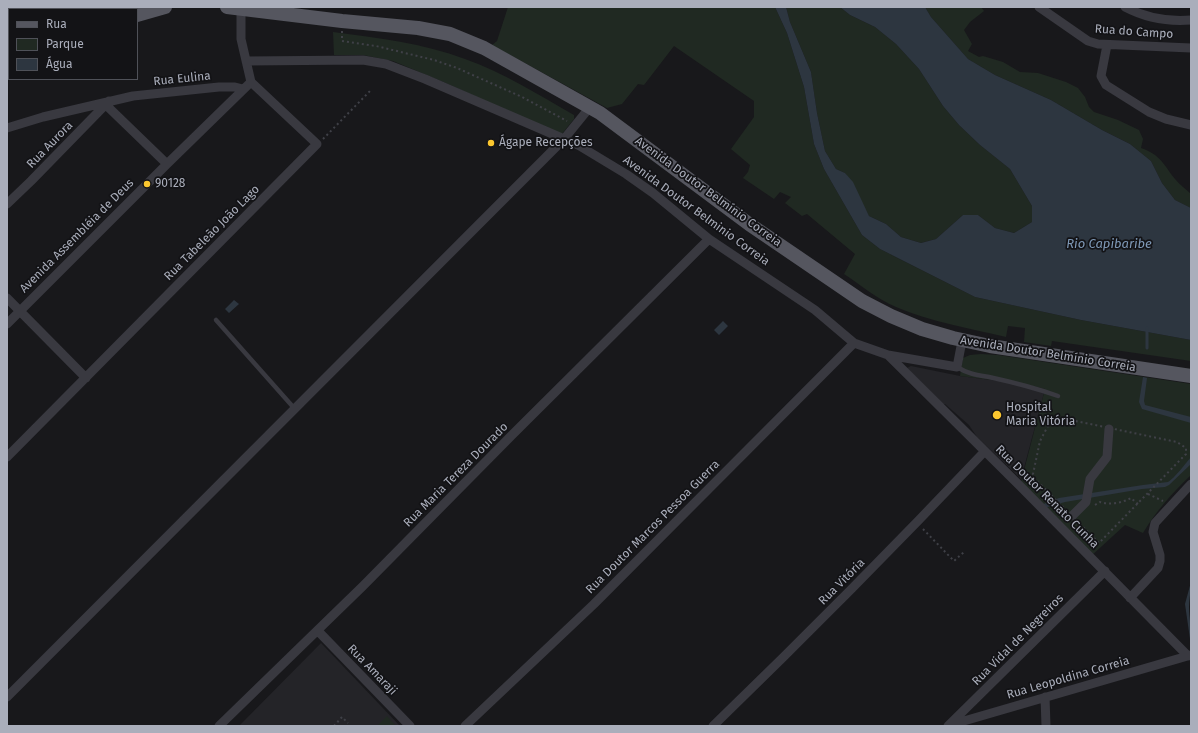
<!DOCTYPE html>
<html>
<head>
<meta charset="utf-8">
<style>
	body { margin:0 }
	#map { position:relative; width:1198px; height:733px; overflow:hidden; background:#18181b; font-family:"Fira Sans",sans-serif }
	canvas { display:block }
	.frame { position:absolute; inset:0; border:8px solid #aaaebb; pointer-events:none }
	.legend { position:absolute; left:8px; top:8px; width:130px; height:72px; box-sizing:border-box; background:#131316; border:1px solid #4f5158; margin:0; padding:5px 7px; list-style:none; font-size:12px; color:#aaaebb }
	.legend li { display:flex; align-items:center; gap:8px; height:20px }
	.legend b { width:20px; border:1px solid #4f5158 }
</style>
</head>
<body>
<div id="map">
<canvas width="1198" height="733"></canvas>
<div class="frame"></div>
<ul class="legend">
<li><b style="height:5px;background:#55565f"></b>Rua</li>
<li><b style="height:11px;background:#202922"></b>Parque</li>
<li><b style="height:11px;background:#2d3640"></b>Água</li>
</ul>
</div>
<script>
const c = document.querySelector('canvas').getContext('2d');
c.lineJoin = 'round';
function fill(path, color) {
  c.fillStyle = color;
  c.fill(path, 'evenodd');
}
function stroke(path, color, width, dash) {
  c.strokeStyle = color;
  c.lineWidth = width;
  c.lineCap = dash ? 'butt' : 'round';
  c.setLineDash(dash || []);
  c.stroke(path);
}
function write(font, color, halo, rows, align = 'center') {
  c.font = font + ' "Fira Sans",sans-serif';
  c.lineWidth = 3.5;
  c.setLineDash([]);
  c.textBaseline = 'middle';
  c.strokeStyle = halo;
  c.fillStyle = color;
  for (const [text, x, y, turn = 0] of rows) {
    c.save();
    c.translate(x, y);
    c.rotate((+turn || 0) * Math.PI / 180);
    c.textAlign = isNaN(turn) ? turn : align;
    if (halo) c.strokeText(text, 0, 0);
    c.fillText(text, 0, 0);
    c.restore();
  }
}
const built = new Path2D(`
	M 911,366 L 960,376 L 1024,384 L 1045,389 L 1021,479 L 977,437 L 969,425 L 945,404 L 943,404 L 907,368 Z
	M 321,643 L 400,726 L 239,726 Z`);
const green = new Path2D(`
	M 508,7 L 775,7 L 787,33 L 804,87 L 814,144 L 824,169 L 862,235 L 880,249 L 975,297 L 1081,320 L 1191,340 L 1191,361 L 1052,341 L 1051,346 L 1024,342 L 1025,328 L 1008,326 L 1006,337 C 969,328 931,322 896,307 C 877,299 861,285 844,274 L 855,254 L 807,214 L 802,216 L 785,203 L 791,197 L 780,192 L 774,199 L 743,178 L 748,172 L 750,165 L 731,149 L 754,117 L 754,101 L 674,46 L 644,85 L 638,84 L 622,104 L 607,108 L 492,45 L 497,41 Z
	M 786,7 L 840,7 L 850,15 L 875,27 L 896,44 L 919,69 L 943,106 L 959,125 L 980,145 L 1010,169 L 1032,206 L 1032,222 L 1014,233 L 995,228 L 978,215 L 963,215 L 936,239 L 921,243 L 901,237 L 886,224 L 869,216 L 845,173 L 836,169 L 825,151 L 817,113 L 811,72 L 790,22 Z
	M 925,7 L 981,7 L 984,11 L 970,22 L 964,30 L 972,44 L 968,51 L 979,57 L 983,56 L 1003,62 L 1020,72 L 1038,73 L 1066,82 L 1078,88 L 1085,97 L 1089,107 L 1094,112 L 1118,120 L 1139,130 L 1143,139 L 1141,148 C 1161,155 1163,164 1175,179 C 1180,185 1186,189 1191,194 L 1191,208 L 1175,200 L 1162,183 L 1151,161 L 1130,144 L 1102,130 L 1051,100 L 995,75 L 968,59 L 931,17 Z
	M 333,32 C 378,38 423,43 465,59 C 504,73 539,95 574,115 L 574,119 L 561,135 L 448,84 L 393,61 L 363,55 L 334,55 Z
	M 981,354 L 998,355 L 1191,384 L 1191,475 C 1173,492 1156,511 1143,533 L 1125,525 L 1090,557 L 1020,486 L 1045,389 L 1024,384 L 960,376 L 963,358 L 970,355 Z
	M 387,716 L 396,726 L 377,726 Z`);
const water = new Path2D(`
	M 775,7 L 786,7 L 790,22 L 811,72 L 817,113 L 825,151 L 836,169 L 845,173 L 853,182 L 869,216 L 886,224 L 901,237 L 921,243 L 936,239 L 963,215 L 978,215 L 995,228 L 1014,233 L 1032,222 L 1032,206 L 1010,169 L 980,145 L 959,125 L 943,106 L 919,69 L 896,44 L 875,27 L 850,15 L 840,7 L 925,7 L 931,17 L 968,59 L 995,75 L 1051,100 L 1102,130 L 1130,144 L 1151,161 L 1162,183 L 1175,200 L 1191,208 L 1191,340 L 1081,320 L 975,297 L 880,249 L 862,235 L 824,169 L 814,144 L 804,87 L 787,33 Z
	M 234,300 L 239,304 L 229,313 L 225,309 Z
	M 723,321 L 728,326 L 719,335 L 714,330 Z
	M 1143,377 L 1147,378 L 1144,401 L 1145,405 L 1191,417 L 1191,423 L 1142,409 L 1139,402 Z
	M 1191,457 L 1191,464 L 1169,485 L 1165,487 L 1142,489 L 1065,502 L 1044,508 L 1041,505 L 1059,498 L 1143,485 L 1168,482 C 1174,479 1186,463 1191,457 Z
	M 1191,582 C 1191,591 1189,599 1189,607 C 1189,618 1192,629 1190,639 L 1185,604 Z`);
const stream = new Path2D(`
	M 1147,348 L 1147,328`);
const path = new Path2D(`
	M 342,31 L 342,41 L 376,46 L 434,60 L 457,68 L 522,97 L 567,121
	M 323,139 L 371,90
	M 1061,418 L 1177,442 L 1186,448 L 1186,454 L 1099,543 L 1035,479 L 1033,474 L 1040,441 L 1049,424 Z
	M 1148,494 L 1163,501
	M 1095,505 L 1100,502 C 1110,505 1122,503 1131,498 L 1138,504
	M 923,529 L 954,561 L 964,552
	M 334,726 L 342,717 L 348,723`);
const lane = new Path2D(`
	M 216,320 L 294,408
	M 957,367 C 968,374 977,375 989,377 C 1012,382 1036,388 1058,396`);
const street = new Path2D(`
	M 1039,7 L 1088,41 L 1098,44 L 1191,48
	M 1125,7 C 1146,18 1167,22 1191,20
	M 1107,45 L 1101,76 L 1106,85 L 1149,112 L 1166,119 L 1191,125
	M 246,61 L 363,60 L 386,64 L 425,79 L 578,145 L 626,174 L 653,193 L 709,239 L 815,310 L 854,343 L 888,355 L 957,367 L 962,341
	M 106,105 L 167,164
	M 7,128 L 43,117 L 133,96 L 219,87 L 235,87 L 243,89
	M 7,204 L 31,181 L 109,101
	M 7,298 L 86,378
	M 7,324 L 167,164 L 251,82
	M 888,355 L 1020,486 L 1188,656
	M 7,457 L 317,144 L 251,82 L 241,39 L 241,8
	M 1072,516 L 1086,502 L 1090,479 L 1107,457 L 1109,429
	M 1130,598 L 1158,568 L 1160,561 L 1160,555 L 1153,532 L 1155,523 L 1191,484
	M 318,631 L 410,726
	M 7,697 L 564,139 L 590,107
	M 1045,697 L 1046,726
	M 953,721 L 957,723 L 1191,655
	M 219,726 L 363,586 L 512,435 L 709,239
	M 465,726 L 594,604 L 854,343
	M 713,726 C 806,636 896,545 985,451
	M 948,726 L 1105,571`);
const primary = new Path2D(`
	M 227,7 L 342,21 L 418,28 L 450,34 L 484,48 L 600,113 L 749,224 L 862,301 L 891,316 L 922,329 L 953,338 L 990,346 L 1191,376
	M 137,15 L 165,7
	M 7,61 L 9,60`);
const markers = [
	[491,143,4,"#fcc72f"],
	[147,184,4,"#fcc72f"],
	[997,415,5,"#fcc72f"]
];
const streetNames = [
	["Rua do Campo",1134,32,4],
	["Rua Eulina",182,79,-6],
	["Rua Aurora",50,145,-46],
	["Avenida Doutor Belmínio Correia",708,192,36],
	["Avenida Doutor Belminio Correia",696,211,36],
	["Rua Tabeleão João Lago",212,233,-45],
	["Avenida Assembléia de Deus",77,236,-45],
	["Avenida Doutor Belmínio Correia",1048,354,9],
	["Rua Maria Tereza Dourado",456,475,-45],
	["Rua Doutor Renato Cunha",1047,497,45],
	["Rua Doutor Marcos Pessoa Guerra",653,527,-45],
	["Rua Vitória",842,582,-45],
	["Rua Vidal de Negreiros",1018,640,-45],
	["Rua Amaraji",372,670,46],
	["Rua Leopoldina Correia",1068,678,-16]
];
const poiNames = [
	["Ágape Recepções",499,143],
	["90128",155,184],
	["Hospital",1006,408],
	["Maria Vitória",1006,422]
];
const waterNames = [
	["Rio Capibaribe",1109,244]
];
fill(built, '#242428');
fill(green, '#202922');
fill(water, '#2d3640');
stroke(stream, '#2d3640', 3);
stroke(path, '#3f4047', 2, [2, 3]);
stroke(lane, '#393940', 4.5);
stroke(street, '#393940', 9);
stroke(primary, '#55565f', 14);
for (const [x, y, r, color] of markers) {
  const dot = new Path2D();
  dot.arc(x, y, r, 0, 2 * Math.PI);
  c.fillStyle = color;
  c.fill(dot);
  stroke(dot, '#131316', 1.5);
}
write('12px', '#aaaebb', '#131316', streetNames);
write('12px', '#aaaebb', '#131316', poiNames, 'left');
write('italic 13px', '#7f99b7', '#131316', waterNames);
</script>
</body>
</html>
